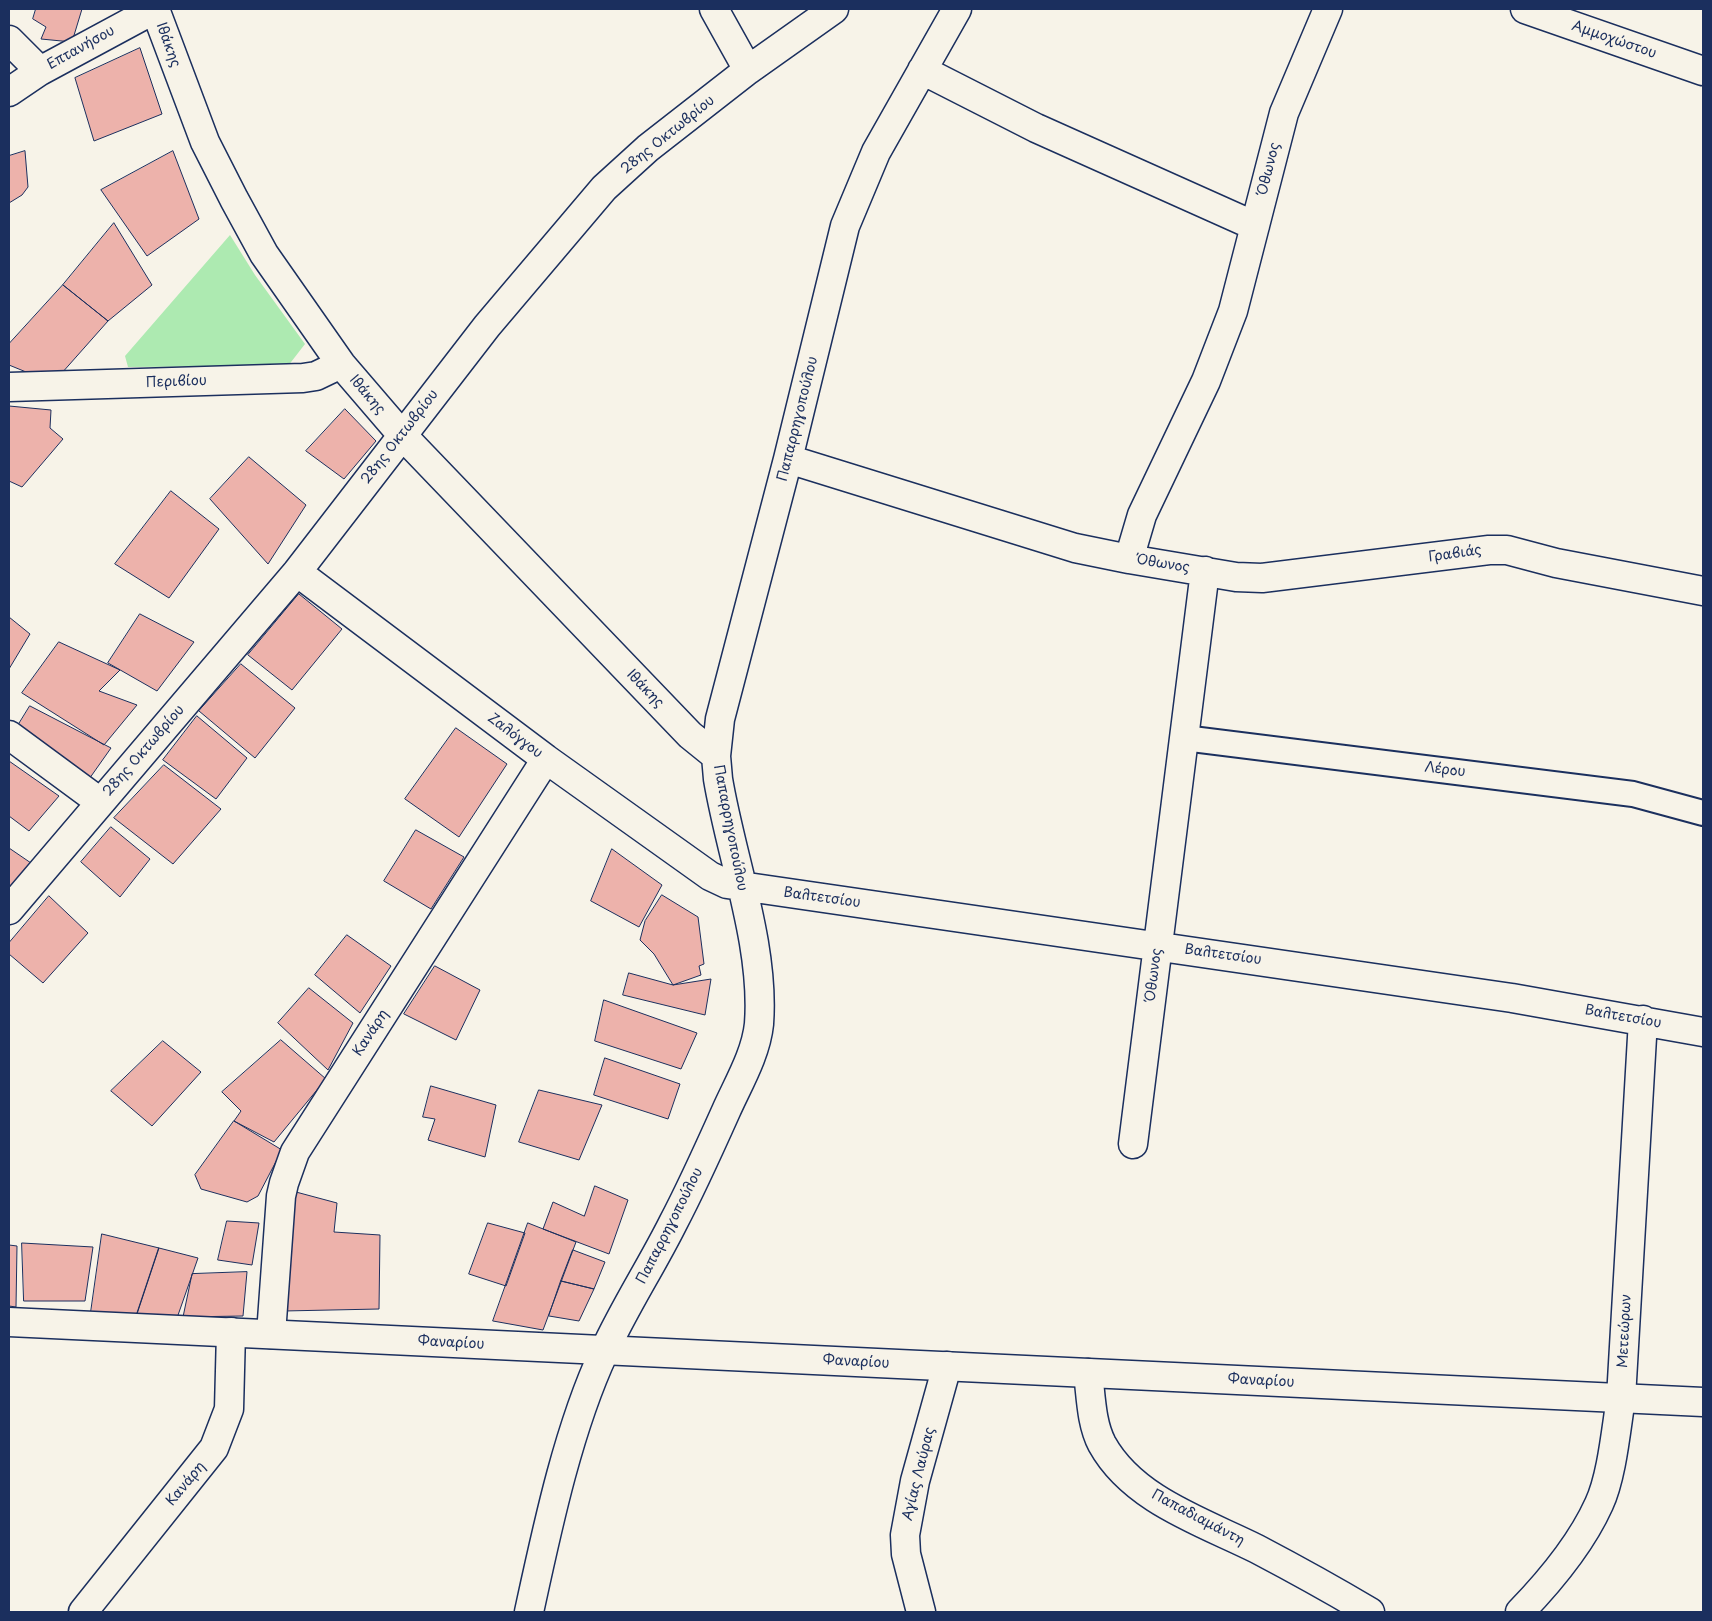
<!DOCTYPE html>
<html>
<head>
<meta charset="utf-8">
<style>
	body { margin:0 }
	#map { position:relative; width:1712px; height:1621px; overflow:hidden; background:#f7f3e8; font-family:"Playpen Sans",sans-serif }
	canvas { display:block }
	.frame { position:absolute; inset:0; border:10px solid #1b2f5e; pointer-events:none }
</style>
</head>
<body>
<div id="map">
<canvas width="1712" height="1621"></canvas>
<div class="frame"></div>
</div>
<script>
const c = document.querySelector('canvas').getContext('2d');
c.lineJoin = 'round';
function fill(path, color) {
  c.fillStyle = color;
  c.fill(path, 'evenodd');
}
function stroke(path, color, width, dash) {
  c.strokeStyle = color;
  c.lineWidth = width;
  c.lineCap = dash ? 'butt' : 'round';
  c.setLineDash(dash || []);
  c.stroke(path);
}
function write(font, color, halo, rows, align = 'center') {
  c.font = font + ' "Playpen Sans",sans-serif';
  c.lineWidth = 4;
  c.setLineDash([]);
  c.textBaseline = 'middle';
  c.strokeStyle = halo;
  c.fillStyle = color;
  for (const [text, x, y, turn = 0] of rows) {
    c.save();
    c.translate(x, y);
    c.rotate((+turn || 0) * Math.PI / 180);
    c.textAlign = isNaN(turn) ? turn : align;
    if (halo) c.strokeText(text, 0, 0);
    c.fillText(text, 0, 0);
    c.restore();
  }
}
const green = new Path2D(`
	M 230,235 L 255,275 L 305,344 L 288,366 L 128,367 L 125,356 Z`);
const building = new Path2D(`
	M 36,9 L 82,9 L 72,42 L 41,39 L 46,27 L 33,19 Z
	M 140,48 L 162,114 L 94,141 L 75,78 Z
	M 25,151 L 28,187 L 22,195 L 9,203 L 9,156 Z
	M 173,151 L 199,219 L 147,256 L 101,190 Z
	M 114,223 L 152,285 L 108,321 L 63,285 Z
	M 63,285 L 108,321 L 53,383 L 9,365 L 9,344 Z
	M 9,406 L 51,410 L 50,428 L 63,439 L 22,487 L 9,481 Z
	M 345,409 L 376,441 L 344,479 L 306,451 Z
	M 249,457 L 306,505 L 268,564 L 210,499 Z
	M 171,491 L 219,529 L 169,598 L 115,564 Z
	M 299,594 L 342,629 L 292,690 L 248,655 Z
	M 140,614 L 194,642 L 157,691 L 108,663 Z
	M 9,617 L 30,634 L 9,669 Z
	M 59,642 L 120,670 L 99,691 L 137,705 L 104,745 L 22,693 Z
	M 241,664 L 295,708 L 255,758 L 199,711 Z
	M 30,706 L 111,748 L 87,782 L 14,732 Z
	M 197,716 L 247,758 L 216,799 L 163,760 Z
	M 456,728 L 507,764 L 459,837 L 405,799 Z
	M 9,761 L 59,796 L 29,831 L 9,816 Z
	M 164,765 L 221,809 L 173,864 L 114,818 Z
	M 111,827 L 150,859 L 120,897 L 81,862 Z
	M 416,830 L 464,857 L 431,909 L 384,881 Z
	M 9,848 L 31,863 L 9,891 Z
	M 612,849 L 662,885 L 639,927 L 591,901 Z
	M 662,895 L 698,917 L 704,964 L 699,966 L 701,975 L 673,985 L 654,954 L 640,940 L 645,921 Z
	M 49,896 L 88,933 L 43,983 L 9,954 L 9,943 Z
	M 347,935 L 391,966 L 360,1013 L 315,975 Z
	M 435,966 L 480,990 L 456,1040 L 404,1014 Z
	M 629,973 L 673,985 L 711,979 L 705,1015 L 623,995 Z
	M 309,988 L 353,1023 L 328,1070 L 278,1023 Z
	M 604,1000 L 697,1033 L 681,1069 L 595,1041 Z
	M 281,1040 L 326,1079 L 274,1142 L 234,1121 L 241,1111 L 222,1092 Z
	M 163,1041 L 201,1072 L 152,1126 L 111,1091 Z
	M 605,1058 L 680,1084 L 668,1119 L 594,1095 Z
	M 431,1086 L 496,1105 L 485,1157 L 428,1140 L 435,1119 L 423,1117 Z
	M 539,1090 L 602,1105 L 579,1160 L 519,1142 Z
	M 234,1121 L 282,1150 L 258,1196 L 247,1202 L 201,1189 L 195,1175 Z
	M 595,1186 L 628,1200 L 609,1254 L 543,1229 L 553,1202 L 584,1216 Z
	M 296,1192 L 337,1203 L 334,1232 L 380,1235 L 379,1309 L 284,1311 Z
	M 227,1221 L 259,1223 L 252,1265 L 218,1260 Z
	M 488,1223 L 525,1233 L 506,1286 L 469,1274 Z
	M 528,1223 L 576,1242 L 543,1330 L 493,1321 Z
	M 102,1234 L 159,1248 L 137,1314 L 91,1312 Z
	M 22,1243 L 93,1247 L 85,1301 L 24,1301 Z
	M 9,1245 L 17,1246 L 16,1307 L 9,1306 Z
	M 159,1248 L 198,1258 L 177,1318 L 137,1314 Z
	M 573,1250 L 605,1262 L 594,1289 L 561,1281 Z
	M 247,1272 L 243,1316 L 183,1317 L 192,1274 Z
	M 561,1281 L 594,1289 L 579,1321 L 549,1316 Z`);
const pedestrian = new Path2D(`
	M 1184,738 L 1633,794 L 1703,813`);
const minor = new Path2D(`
	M 155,9 L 205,142 L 234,199 L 264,254 L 341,364 L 402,435 L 690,735 L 716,756
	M 714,9 L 748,70
	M 1328,9 L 1284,113 L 1233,311 L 1206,381 L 1142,515 L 1129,559 L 1236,577 L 1262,578 L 1489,550 L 1507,550 L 1556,563 L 1703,591
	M 1525,9 L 1703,71
	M 9,40 L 40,71
	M 922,70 L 1036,128 L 1255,226
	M 9,92 L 40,71 L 155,9
	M 9,387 L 303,378 L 316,376 L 341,364
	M 788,459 L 1075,548 L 1129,559
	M 297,572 L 546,759 L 710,876 L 727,884 L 1512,998 L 1703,1032
	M 9,735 L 100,802
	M 9,910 L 297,572 L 487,326 L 604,188 L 648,148 L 748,70 L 834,9
	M 1133,1144 L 1205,571
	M 271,1334 L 281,1196 L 284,1183 L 295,1152 L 546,759
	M 1088,1373 C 1091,1396 1091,1423 1102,1444 C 1133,1500 1203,1522 1257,1549 C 1295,1569 1333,1590 1370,1612
	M 83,1612 L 214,1448 L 229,1409 L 231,1332
	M 529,1612 C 547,1529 568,1429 604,1352 C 624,1308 651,1267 673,1223 C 692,1187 709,1149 726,1111 C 738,1084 756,1054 759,1024 C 765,945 731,857 718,779 L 716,756 L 720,719 L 788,459 L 845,226 L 876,152 L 957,9
	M 921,1612 L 906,1554 L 905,1535 L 915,1481 L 947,1366
	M 1520,1612 C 1550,1581 1581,1544 1599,1504 C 1612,1476 1616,1429 1621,1398 L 1643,1020`);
const secondary = new Path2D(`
	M 9,1322 L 1703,1402`);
const streetNames = [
	["Αμμοχώστου",1614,40,19],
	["Ιθάκης",168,45,70],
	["Επτανήσου",81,48,-29],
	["28ης Οκτωβρίου",668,135,-39],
	["Όθωνος",1269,169,-76],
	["Περιβίου",176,382,-2],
	["Ιθάκης",367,395,49],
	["Παπαρρηγοπούλου",798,419,-76],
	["28ης Οκτωβρίου",400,437,-52],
	["Γραβιάς",1455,554,-8],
	["Όθωνος",1163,564,9],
	["Ιθάκης",645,689,46],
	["Ζαλόγγου",515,736,37],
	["28ης Οκτωβρίου",144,751,-49],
	["Λέρου",1445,770,7],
	["Παπαρρηγοπούλου",730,828,79],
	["Βαλτετσίου",822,898,8],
	["Βαλτετσίου",1223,955,8],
	["Όθωνος",1154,975,-83],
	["Βαλτετσίου",1623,1017,10],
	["Κανάρη",371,1033,-57],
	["Παπαρρηγοπούλου",670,1226,-63],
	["Μετεώρων",1625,1331,-87],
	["Φαναρίου",451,1343,3],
	["Φαναρίου",856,1362,3],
	["Φαναρίου",1261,1381,3],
	["Αγίας Λαύρας",919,1474,-76],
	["Κανάρη",186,1484,-50],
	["Παπαδιαμάντη",1198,1518,28]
];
fill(green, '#adeab1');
fill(building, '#edb2ab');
stroke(building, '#1b2f5e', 1);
stroke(pedestrian, '#1b2f5e', 28);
stroke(minor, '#1b2f5e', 31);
stroke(secondary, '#1b2f5e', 31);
stroke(pedestrian, '#f7f3e8', 24);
stroke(minor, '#f7f3e8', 28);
stroke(secondary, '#f7f3e8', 28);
write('14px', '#1b2f5e', '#f7f3e8', streetNames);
</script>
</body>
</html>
